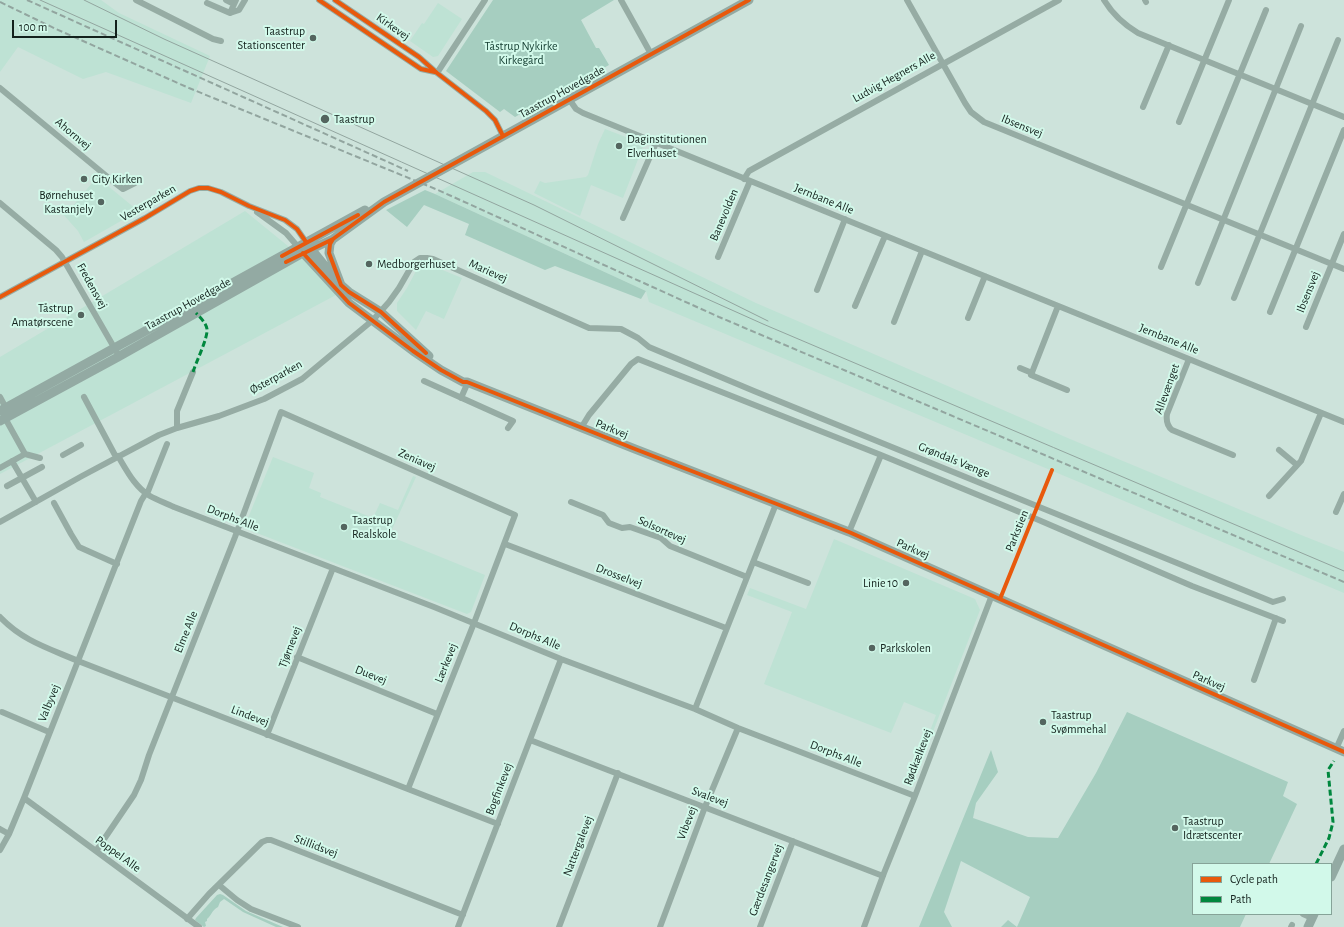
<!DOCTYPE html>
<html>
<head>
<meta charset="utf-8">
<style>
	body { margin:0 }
	#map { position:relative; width:1344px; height:927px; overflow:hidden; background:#cde3db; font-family:"Alegreya Sans",sans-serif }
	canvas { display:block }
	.legend { position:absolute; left:1192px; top:863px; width:140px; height:52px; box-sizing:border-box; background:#d2f9ea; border:1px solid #86a398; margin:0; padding:5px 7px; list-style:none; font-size:12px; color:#13211c }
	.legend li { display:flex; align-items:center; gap:8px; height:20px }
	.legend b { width:20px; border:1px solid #86a398 }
	.scale { position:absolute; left:12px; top:20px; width:105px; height:18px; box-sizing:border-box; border:2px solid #13211c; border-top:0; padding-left:5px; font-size:12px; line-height:14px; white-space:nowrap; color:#13211c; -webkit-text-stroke:3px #d2f9ea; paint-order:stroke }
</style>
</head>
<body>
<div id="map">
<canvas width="1344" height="927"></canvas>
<ul class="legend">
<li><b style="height:5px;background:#e8590c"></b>Cycle path</li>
<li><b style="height:5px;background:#00873e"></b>Path</li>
</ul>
<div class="scale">100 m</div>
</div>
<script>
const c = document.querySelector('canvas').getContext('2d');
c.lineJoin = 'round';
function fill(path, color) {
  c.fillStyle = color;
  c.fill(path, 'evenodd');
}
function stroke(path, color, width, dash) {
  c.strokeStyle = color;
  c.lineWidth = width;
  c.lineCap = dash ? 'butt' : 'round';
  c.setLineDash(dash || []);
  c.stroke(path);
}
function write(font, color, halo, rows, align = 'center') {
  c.font = font + ' "Alegreya Sans",sans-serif';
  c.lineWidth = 4;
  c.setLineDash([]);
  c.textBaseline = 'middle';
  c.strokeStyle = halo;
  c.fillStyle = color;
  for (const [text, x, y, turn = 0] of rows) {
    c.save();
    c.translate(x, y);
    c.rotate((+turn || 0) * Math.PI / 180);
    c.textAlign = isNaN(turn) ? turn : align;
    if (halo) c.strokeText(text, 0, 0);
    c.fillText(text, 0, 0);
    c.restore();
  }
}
const built = new Path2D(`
	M 0,0 L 101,0 L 119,13 L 210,56 L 191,103 L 106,72 L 83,79 L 18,47 L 0,72 Z
	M 438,3 L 462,19 L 438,56 L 433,57 L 410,41 L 422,23 L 424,24 Z
	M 605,129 L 644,144 L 623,198 L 591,185 L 580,216 L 534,193 L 540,181 L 545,183 L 586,177 L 588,175 L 598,144 Z
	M 473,172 L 485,172 L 756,303 L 1070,439 L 1301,535 L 1344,552 L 1344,593 L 649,302 L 646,291 L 435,194 Z
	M 97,177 L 136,209 L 135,213 L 84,242 L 78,231 L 62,213 L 72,207 Z
	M 245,211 L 299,255 L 336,295 L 0,474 L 0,357 Z
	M 428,264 L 462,278 L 444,319 L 426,311 L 416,330 L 397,311 L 397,303 L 407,288 L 417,269 L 422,266 Z
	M 273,457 L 314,473 L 309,488 L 321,493 L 320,497 L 373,518 L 380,503 L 398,510 L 413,476 L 416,477 L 389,536 L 485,575 L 471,612 L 467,614 L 249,530 L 246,523 Z
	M 834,539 L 975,599 L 980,610 L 929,742 L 927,739 L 936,715 L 904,702 L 891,733 L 764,684 L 792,612 L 747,595 L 750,588 L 806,609 Z`);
const green = new Path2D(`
	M 493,0 L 614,0 L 581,20 L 596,48 L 599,48 L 609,65 L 515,117 L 504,109 L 500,112 L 446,71 Z
	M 425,190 L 435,194 L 646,291 L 641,299 L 555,266 L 545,270 L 465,235 L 469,224 L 424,205 L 407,227 L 386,210 Z
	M 1127,712 L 1288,782 L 1283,796 L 1297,804 L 1269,864 L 1193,864 L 1193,914 L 1246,914 L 1240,927 L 1001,927 L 1008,920 L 1017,927 L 1030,897 L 961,861 L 944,912 L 952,927 L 919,927 L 991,750 L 998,772 L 976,803 L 973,818 L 1028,837 L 1058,838 L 1096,773 Z
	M 220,894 L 223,895 L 246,911 L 283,927 L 276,927 L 243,912 L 224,899 L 220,902 L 218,907 C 212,910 211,916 207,919 L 207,921 L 205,922 L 206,926 L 204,927 L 195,920 L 196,918 L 217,895 Z`);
const street = new Path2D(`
	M 136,0 L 213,39 L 221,41
	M 226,0 L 234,4
	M 319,0 L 421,69 L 435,72
	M 335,0 L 419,57 L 437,73 L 486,111 L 495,120 L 503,136
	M 621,0 L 651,54
	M 907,0 L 965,103 L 971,112 L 984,122 L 1344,269
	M 1104,0 C 1113,15 1123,24 1138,33 L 1344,117
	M 1145,0 L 1146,2
	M 207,3 L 230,13 L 239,10 L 245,0
	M 230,13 L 236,0
	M 437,73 L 485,0
	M 0,88 L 110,179 L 123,189 L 135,183
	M 569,99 L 576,109 L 583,113 L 1344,422
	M 1143,107 L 1169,45
	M 1179,122 L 1229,0
	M 744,179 L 749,171 L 1059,0
	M 0,203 L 56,250 L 62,257 L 119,356
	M 257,212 L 286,233 L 299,248
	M 623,218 L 656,143
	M 718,257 L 750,181
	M 1161,267 L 1266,10
	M 1198,283 L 1301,26
	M 817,290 L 845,219
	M 0,297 L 145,218 L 190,191 L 199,188 L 208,188 L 221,192 L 249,206 L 285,220 L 297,229 L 306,242
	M 1234,298 L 1338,40
	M 855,306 L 885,236
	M 1058,306 L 1031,375 L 1067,390
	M 1270,312 L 1344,130
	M 968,318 L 985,276
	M 894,322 L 922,251
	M 1306,327 L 1344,234
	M 1189,359 L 1167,414 C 1166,421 1167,426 1172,430 L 1233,455
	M 1020,368 L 1032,373
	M 424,381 L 513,421 L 508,428
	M 0,397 L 7,410
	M 84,397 L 116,457
	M 461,398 L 468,382
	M 5,418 L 25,454 L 40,458
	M 177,428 L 177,411 L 193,372
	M 581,428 L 589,415 L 631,364 L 638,359 L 881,455 L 1034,518 L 1192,586 L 1283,621
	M 1279,450 L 1297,465
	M 63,455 L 81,445
	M 118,456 C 127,471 135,487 150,496 C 157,500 166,503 174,507 L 434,607 L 561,659 L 695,709 L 738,728 L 915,796
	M 12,461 L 36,502
	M 0,468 L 25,454
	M 7,486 L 42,467
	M 147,494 L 167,444
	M 1269,496 L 1301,461 L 1321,413
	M 571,502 L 603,515 L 609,523 L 622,528 L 630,527 L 661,538 L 670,546 L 747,577
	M 54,503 L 71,534 L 79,547 L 117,564
	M 1336,512 L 1344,494
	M 0,522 L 82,476 L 159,435 L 177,428 L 219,416 L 264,399 L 302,379 L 373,320 L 389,302 L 399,288 L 414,262 L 420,258 L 427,258 L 433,259 L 589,328 L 621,329 L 638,338 L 649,347 L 754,391 L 1273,602 L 1283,599
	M 849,532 L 881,455
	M 505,544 L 726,628
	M 753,562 L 808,583
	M 0,617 C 23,641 48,648 78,661 L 498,824
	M 297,657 L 437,714
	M 1254,680 L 1276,618
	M 695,709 L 776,504
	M 2,712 L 49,732
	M 267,735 L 333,568
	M 530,740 L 883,876
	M 1336,749 L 1344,731
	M 24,798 L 199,927
	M 0,829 L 9,834
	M 0,850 L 9,834 L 24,798 L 141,501 L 146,493
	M 96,851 L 134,795 L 141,780 L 149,755 L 235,537 L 281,412 L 515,515 L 474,623 L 408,789
	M 219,885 L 237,900 L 251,909 L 298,927
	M 1303,914 L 1312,918
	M 187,919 L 209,894 L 262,842 L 267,840 L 271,840 L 463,915
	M 458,927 L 561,659
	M 559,927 L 618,773
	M 660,927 L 705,807 L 738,728
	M 760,927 L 793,841
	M 864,927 L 884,873 L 915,796 L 992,595
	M 1291,927 L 1292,925`);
const secondary = new Path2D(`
	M 333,239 L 330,244 L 329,253 L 341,285 L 349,292 L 381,312 L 429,356
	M 308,245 L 338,282
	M 303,253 L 349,303 L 413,351 L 441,370 L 463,382 L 467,382 L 635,449 L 849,532 L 1344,752
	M 0,411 L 365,210
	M 0,421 L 118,357 L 299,255 L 333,239 L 384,202 L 749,0
	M 1331,877 L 1344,849
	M 1308,927 L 1314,914`);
const tram = new Path2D(`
	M 40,0 L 763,324 L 1344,571
	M 84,0 L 164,39 L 534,205 L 768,321`);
const rail = new Path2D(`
	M 27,0 L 408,171
	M 0,2 L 56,29 L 189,88 L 438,190 L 719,317 L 1344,582`);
const quiet = new Path2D(`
	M 193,372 C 196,362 208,338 207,329 C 206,323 200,317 196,313
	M 1316,864 L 1329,838 L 1333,822 L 1328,770 L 1334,761`);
const cycleway = new Path2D(`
	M 319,0 L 421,69 L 435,72
	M 335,0 L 419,57 L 437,73 L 486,111 L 495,120 L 503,136
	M 333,239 L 330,244 L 329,253 L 341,285 L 349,292 L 381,312 L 426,353
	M 303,253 L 349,303 L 413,351 L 441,370 L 463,382 L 467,382 L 635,449 L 849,532 L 1344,752
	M 282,256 L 358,215
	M 286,262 L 333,239 L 384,202 L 435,174 L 749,0
	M 0,297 L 145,218 L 190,191 L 199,188 L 208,188 L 221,192 L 249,206 L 285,220 L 297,229 L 306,242
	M 1000,599 L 1052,470`);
const markers = [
	[313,38,4,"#54655f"],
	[325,119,5,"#54655f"],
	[619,146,4,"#54655f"],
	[84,179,4,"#54655f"],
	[101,202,4,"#54655f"],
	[369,264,4,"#54655f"],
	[81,315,4,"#54655f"],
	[344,527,4,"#54655f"],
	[906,583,4,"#54655f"],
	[872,648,4,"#54655f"],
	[1043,722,4,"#54655f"],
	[1175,828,4,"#54655f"]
];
const streetNames = [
	["Kirkevej",393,27,35],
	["Ludvig Hegners Alle",894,77,-29],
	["Taastrup Hovedgade",562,92,-29],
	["Ibsensvej",1022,126,22],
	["Ahornvej",73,134,40],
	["Jernbane Alle",824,199,22],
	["Vesterparken",148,203,-30],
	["Banevolden",724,215,-67],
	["Marievej",488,271,24],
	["Fredensvej",92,286,61],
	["Ibsensvej",1308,292,-68],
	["Taastrup Hovedgade",188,304,-29],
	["Jernbane Alle",1169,339,22],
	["Østerparken",276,377,-29],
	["Allevænget",1167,389,-70],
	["Parkvej",612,429,22],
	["Zeniavej",417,460,24],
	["Grøndals Vænge",954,460,22],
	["Dorphs Alle",233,518,21],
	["Solsortevej",662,530,24],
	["Parkstien",1017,531,-68],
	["Parkvej",913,549,24],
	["Drosselvej",619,576,21],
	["Elme Alle",186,632,-68],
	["Dorphs Alle",535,636,23],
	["Tjørnevej",290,647,-69],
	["Lærkevej",446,663,-68],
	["Duevej",371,675,22],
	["Parkvej",1209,681,24],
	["Valbyvej",49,703,-68],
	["Lindevej",250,716,21],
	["Dorphs Alle",836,754,21],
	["Rødkælkevej",918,757,-69],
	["Bogfinkevej",499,789,-69],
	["Svalevej",710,797,21],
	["Vibevej",687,823,-69],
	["Stillidsvej",316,846,21],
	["Nattergalevej",578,846,-69],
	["Poppel Alle",118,854,36],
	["Gærdesangervej",766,880,-69]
];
const poiNames = [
	["Taastrup",305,31,"right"],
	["Stationscenter",305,45,"right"],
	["Taastrup",334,119],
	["Daginstitutionen",627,139],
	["Elverhuset",627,153],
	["City Kirken",92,179],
	["Børnehuset",93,195,"right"],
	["Kastanjely",93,209,"right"],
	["Medborgerhuset",377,264],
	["Tåstrup",73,308,"right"],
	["Amatørscene",73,322,"right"],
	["Taastrup",352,520],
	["Realskole",352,534],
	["Linie 10",898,583,"right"],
	["Parkskolen",880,648],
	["Taastrup",1051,715],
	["Svømmehal",1051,729],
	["Taastrup",1183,821],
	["Idrætscenter",1183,835]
];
const parkNames = [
	["Tåstrup Nykirke",521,46],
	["Kirkegård",521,60]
];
fill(built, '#bee2d4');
fill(green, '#a6cec0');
stroke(street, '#96aca4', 6);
stroke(secondary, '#93aaa3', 9);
stroke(tram, '#92a59f', 1);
stroke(rail, '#92a59f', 2, [6, 3]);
stroke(quiet, '#00873e', 3, [6, 3]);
stroke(cycleway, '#e8590c', 4);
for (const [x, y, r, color] of markers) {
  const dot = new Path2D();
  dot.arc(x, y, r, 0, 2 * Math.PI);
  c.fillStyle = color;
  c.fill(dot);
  stroke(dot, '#d2f9ea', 1.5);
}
write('12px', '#13211c', '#d2f9ea', streetNames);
write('12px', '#13211c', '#d2f9ea', poiNames, 'left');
write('12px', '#174034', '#d2f9ea', parkNames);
</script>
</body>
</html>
